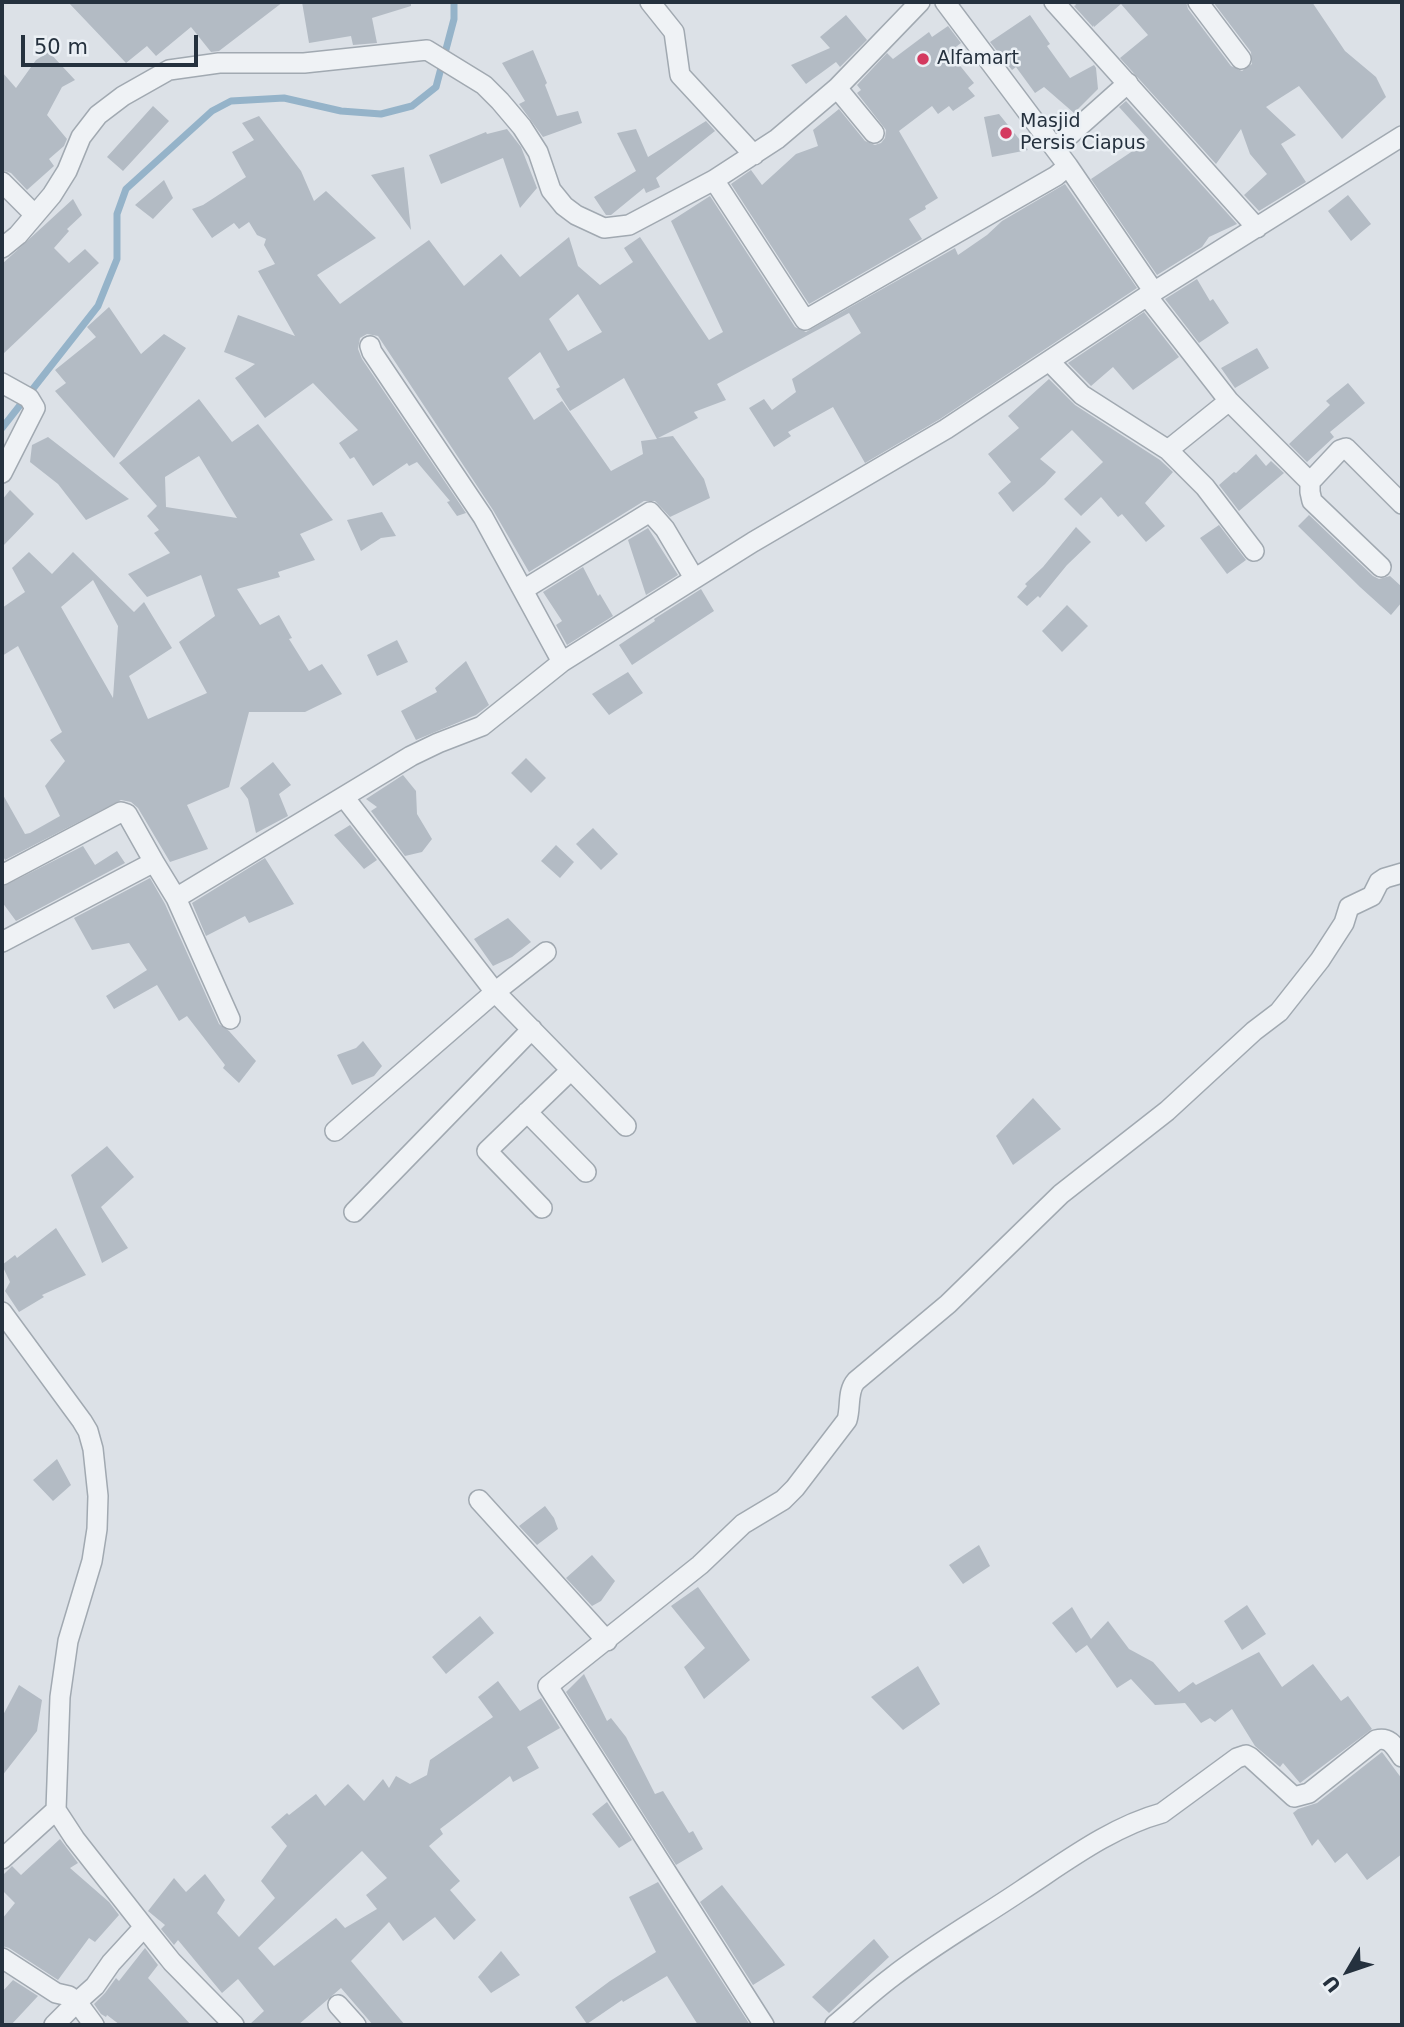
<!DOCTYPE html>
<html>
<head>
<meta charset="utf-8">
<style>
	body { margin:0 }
	#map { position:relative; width:1404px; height:2027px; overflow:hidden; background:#dce1e7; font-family:"DejaVu Sans",sans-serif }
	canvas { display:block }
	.frame { position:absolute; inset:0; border:4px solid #25313e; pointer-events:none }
	.north { position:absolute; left:1313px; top:1936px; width:70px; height:70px; -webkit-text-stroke:5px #ebf0f5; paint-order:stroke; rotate:231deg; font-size:19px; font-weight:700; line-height:28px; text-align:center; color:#25313e }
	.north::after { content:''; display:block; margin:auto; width:24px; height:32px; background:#25313e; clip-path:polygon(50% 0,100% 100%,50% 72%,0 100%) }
	.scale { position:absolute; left:21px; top:35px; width:177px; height:32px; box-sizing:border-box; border:4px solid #25313e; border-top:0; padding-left:9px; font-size:21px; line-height:24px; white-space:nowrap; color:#25313e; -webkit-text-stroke:5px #ebf0f5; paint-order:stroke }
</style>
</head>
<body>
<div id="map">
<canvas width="1404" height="2027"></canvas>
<div class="frame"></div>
<div class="north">U</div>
<div class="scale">50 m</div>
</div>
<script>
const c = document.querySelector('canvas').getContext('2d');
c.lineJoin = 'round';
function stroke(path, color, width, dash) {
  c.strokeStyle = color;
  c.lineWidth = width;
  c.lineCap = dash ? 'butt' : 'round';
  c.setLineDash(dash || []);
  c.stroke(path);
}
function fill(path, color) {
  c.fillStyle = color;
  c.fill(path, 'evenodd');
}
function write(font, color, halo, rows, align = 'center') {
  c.font = font + ' "DejaVu Sans",sans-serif';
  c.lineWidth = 5;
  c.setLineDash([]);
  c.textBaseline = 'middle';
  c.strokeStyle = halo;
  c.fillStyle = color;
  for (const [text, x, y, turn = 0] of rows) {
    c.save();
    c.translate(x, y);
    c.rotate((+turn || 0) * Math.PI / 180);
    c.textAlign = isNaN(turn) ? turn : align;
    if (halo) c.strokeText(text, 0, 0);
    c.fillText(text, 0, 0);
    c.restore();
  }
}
const stream = new Path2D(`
	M 2,428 L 98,306 L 117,259 L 117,214 L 126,189 L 212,111 L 231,101 L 284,98 L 341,111 L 381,114 L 412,106 L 436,87 L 454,19 L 454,2`);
const building = new Path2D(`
	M 68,2 L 283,2 L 219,51 L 211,52 L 191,27 L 156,56 L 147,46 L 126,63 Z
	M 302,2 L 411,2 L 411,6 L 372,18 L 377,43 L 353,45 L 351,36 L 309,43 Z
	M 1074,2 L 1186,2 L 1188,9 L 1231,66 L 1242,71 L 1252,64 L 1251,52 L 1213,2 L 1312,2 L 1345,51 L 1376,77 L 1386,97 L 1342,139 L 1299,86 L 1266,107 L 1296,135 L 1281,144 L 1306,182 L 1259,211 L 1244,195 L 1267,174 L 1250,154 L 1241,129 L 1216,164 L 1120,58 L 1148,35 L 1121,4 L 1094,27 L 1093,25 L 1093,27 L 1074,6 L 1076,5 Z
	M 846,15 L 867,40 L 840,67 L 836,62 L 806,84 L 791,65 L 830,48 L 820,37 Z
	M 1030,15 L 1050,44 L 1047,46 L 1070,78 L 1094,65 L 1096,68 L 1098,89 L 1074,113 L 1044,87 L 1035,93 L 1016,67 L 1012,70 L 990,42 Z
	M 948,26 L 961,43 L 949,52 L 974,83 L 968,88 L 975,96 L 953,111 L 949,106 L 938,114 L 932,106 L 899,131 L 938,198 L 925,206 L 926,209 L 909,219 L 922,239 L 809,304 L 731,184 L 751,170 L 762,185 L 796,154 L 818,146 L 813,130 L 839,109 L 865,141 L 875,145 L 881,143 L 885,138 L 886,130 L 857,93 L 861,90 L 857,85 L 887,53 L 893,59 L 929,32 L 932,37 Z
	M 533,50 L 547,83 L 545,85 L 557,116 L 578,111 L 582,123 L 543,137 L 519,104 L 525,101 L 502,63 Z
	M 49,52 L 75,80 L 62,87 L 47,115 L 67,139 L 64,146 L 49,159 L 54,166 L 27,190 L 11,173 L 2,170 L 2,72 L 16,88 L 36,60 Z
	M 1126,101 L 1237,224 L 1209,237 L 1202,247 L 1157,275 L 1091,179 L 1149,140 L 1119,107 Z
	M 153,106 L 169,121 L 123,171 L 107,157 Z
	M 999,114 L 1028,150 L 992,157 L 984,117 Z
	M 259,116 L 301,171 L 314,201 L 326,191 L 376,238 L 317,275 L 340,304 L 429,240 L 464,286 L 501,254 L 520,277 L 569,237 L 578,266 L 600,285 L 633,262 L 624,248 L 640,237 L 709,340 L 723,332 L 671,221 L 710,196 L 795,327 L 806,332 L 955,248 L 958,255 L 987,235 L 1002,221 L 1065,184 L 1137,288 L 940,419 L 865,463 L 833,407 L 788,432 L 791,436 L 774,447 L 749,408 L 764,399 L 772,410 L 796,392 L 792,379 L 861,333 L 849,313 L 717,384 L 726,400 L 694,412 L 698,418 L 658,438 L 673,436 L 704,479 L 710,498 L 670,517 L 655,501 L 644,501 L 529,572 L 493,510 L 378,336 L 367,334 L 360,338 L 358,349 L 362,359 L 466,513 L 457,516 L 447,502 L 450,501 L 417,462 L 409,466 L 407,463 L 373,486 L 354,457 L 350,459 L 339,443 L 358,430 L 313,383 L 265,418 L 235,378 L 255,364 L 224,352 L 238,315 L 295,336 L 258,271 L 275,264 L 264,245 L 266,239 L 257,235 L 249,222 L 239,229 L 234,223 L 212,238 L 192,209 L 203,205 L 246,177 L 232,152 L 254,140 L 242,123 ZM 578,294 L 602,332 L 568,351 L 549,319 ZM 540,352 L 560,387 L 556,389 L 570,411 L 624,378 L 657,439 L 641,441 L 643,454 L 611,471 L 562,401 L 534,420 L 508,378 Z
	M 706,121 L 715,131 L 656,178 L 660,187 L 646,193 L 644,188 L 611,215 L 606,215 L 594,197 L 636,171 L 617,133 L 636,129 L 648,157 Z
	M 507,129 L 521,147 L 537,188 L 520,208 L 503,158 L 441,184 L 429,155 L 486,132 L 487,134 Z
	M 404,167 L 411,230 L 371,175 Z
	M 164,180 L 173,198 L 153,219 L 135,205 Z
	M 1348,195 L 1371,224 L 1351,241 L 1328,211 Z
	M 73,199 L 82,215 L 67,229 L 69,231 L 54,248 L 69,263 L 85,249 L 99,263 L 2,355 L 2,264 Z
	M 1197,279 L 1210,301 L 1213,299 L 1229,323 L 1199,343 L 1165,299 Z
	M 109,307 L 141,354 L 164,334 L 186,348 L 114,458 L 55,391 L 66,383 L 55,370 L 96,337 L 87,327 Z
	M 1144,312 L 1179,357 L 1133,390 L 1113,367 L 1091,386 L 1068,363 Z
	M 1257,348 L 1269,368 L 1235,388 L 1221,368 Z
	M 1049,379 L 1075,405 L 1160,460 L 1173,472 L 1145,503 L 1165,526 L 1146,542 L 1122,514 L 1118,517 L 1101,497 L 1081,516 L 1064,499 L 1103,462 L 1072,430 L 1040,459 L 1056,472 L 1045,484 L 1013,512 L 998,493 L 1011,482 L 988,454 L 1019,428 L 1008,416 Z
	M 1348,383 L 1365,403 L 1330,432 L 1334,437 L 1307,462 L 1289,444 L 1330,405 L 1326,401 Z
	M 199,399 L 232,442 L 258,424 L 333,520 L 300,534 L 315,560 L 278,572 L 280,577 L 237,589 L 260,625 L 279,615 L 292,638 L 289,639 L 309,671 L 322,664 L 342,694 L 305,712 L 249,712 L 229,787 L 187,805 L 208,849 L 170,862 L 138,808 L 131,802 L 121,800 L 5,860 L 2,854 L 2,793 L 25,834 L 30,833 L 60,816 L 45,786 L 65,761 L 50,740 L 62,732 L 18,646 L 2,656 L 2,608 L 25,592 L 12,568 L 29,552 L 52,574 L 73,552 L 134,612 L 144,602 L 172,648 L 129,676 L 148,719 L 207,693 L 179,642 L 215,616 L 201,575 L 147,597 L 128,574 L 170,553 L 154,533 L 159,530 L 147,516 L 157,506 L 119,463 ZM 199,456 L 237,518 L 166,507 L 165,477 ZM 93,580 L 118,626 L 113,698 L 61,607 Z
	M 48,437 L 101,478 L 129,499 L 86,520 L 58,484 L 30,462 L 32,445 Z
	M 1256,454 L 1266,466 L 1271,461 L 1284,473 L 1239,511 L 1219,485 L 1234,472 L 1236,473 Z
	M 10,490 L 34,514 L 2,547 L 2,500 Z
	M 382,512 L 396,536 L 381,538 L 361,551 L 347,520 Z
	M 1309,515 L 1373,576 L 1379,579 L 1390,576 L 1402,587 L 1402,602 L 1391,615 L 1360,587 L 1298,526 Z
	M 1219,525 L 1246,560 L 1227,574 L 1200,538 Z
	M 1076,527 L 1091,542 L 1067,565 L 1040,598 L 1038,596 L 1027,606 L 1017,597 L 1027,586 L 1025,584 L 1043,567 Z
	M 648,528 L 678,575 L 646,595 L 628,540 Z
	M 583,567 L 598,596 L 600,594 L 613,616 L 567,645 L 556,625 L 562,621 L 543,592 Z
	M 701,589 L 714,611 L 632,665 L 619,645 L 655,621 L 654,619 Z
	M 1067,605 L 1088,626 L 1062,652 L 1042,631 Z
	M 397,640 L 408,662 L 377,676 L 367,655 Z
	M 466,661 L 489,705 L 476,715 L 416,740 L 401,711 L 437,692 L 435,688 Z
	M 628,672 L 643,693 L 609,715 L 592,694 Z
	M 526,758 L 546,778 L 531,793 L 511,773 Z
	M 273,762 L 291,785 L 279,794 L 288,816 L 256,833 L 248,799 L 240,788 Z
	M 403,775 L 416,791 L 417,814 L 432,839 L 422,852 L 405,856 L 371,811 L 377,807 L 366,799 Z
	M 350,825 L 377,860 L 364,869 L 334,835 Z
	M 593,828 L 618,854 L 601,870 L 576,844 Z
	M 556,845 L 574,862 L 560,878 L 541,861 Z
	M 83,846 L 95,865 L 117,851 L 125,863 L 16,921 L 2,902 L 2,887 Z
	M 265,858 L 294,904 L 249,923 L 245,916 L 206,936 L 192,903 Z
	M 150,878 L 165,904 L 219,1024 L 229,1031 L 256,1061 L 239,1083 L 223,1068 L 225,1065 L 187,1016 L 179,1021 L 157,985 L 114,1009 L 106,996 L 147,970 L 129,943 L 92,950 L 74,918 Z
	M 508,918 L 531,942 L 512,957 L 493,966 L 474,939 Z
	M 363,1041 L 382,1066 L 374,1076 L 352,1085 L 337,1055 L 356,1048 Z
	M 1033,1098 L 1061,1129 L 1013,1165 L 996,1136 Z
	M 107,1146 L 134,1177 L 101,1207 L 128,1248 L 102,1263 L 71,1175 Z
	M 56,1228 L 86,1275 L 42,1295 L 44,1297 L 19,1312 L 5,1291 L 10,1282 L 2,1265 L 15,1255 L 17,1258 Z
	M 57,1459 L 71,1485 L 53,1501 L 33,1480 Z
	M 545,1506 L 554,1518 L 558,1529 L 537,1545 L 519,1526 Z
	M 979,1545 L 990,1566 L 963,1584 L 949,1565 Z
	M 592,1555 L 615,1581 L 601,1601 L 592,1606 L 566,1578 Z
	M 698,1587 L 750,1660 L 704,1699 L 684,1667 L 705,1648 L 671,1606 Z
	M 1247,1605 L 1266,1634 L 1242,1650 L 1224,1621 Z
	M 1072,1607 L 1091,1639 L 1108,1621 L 1129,1649 L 1153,1662 L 1179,1692 L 1193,1682 L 1196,1685 L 1259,1652 L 1282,1687 L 1313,1664 L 1341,1701 L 1348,1696 L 1372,1729 L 1300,1783 L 1283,1763 L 1280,1767 L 1255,1746 L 1232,1709 L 1215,1722 L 1210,1718 L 1201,1723 L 1185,1703 L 1155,1705 L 1131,1679 L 1117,1688 L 1087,1645 L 1076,1653 L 1052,1623 Z
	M 480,1616 L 494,1633 L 446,1674 L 432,1657 Z
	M 918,1666 L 940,1704 L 903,1730 L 871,1697 Z
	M 584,1674 L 607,1721 L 611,1718 L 626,1737 L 655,1794 L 663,1791 L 689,1833 L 693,1831 L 703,1849 L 676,1865 L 566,1692 Z
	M 498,1681 L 520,1711 L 541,1698 L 560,1728 L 527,1747 L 539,1768 L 513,1782 L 510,1776 L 440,1829 L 443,1834 L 429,1846 L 460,1881 L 450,1890 L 476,1920 L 454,1940 L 435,1917 L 403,1941 L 389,1922 L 351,1961 L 405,2025 L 373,2025 L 341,1988 L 298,2025 L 249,2025 L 264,2011 L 238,1979 L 222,1993 L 178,1940 L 174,1945 L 161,1929 L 165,1925 L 148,1911 L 174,1878 L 186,1892 L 205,1874 L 225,1900 L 217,1913 L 239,1937 L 275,1898 L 261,1881 L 287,1846 L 271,1827 L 287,1813 L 289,1815 L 316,1794 L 325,1806 L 348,1784 L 364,1801 L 383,1779 L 389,1788 L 396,1776 L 410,1784 L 427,1775 L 430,1760 L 493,1717 L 478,1697 ZM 362,1851 L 387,1878 L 366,1895 L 377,1909 L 345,1928 L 336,1918 L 274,1966 L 258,1948 Z
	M 19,1685 L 42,1700 L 37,1731 L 2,1776 L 2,1717 Z
	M 1382,1752 L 1402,1779 L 1402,1854 L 1367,1880 L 1347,1853 L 1335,1863 L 1318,1839 L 1312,1846 L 1293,1813 L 1298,1809 L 1317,1803 Z
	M 607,1802 L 632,1840 L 619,1848 L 592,1814 Z
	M 60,1839 L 78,1863 L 70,1868 L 109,1902 L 119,1915 L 95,1942 L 89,1938 L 58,1980 L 9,1948 L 2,1946 L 2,1919 L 15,1903 L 2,1890 L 2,1876 L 12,1866 L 21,1875 Z
	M 658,1882 L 750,2025 L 698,2025 L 667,1976 L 623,2002 L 622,2000 L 587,2024 L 575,2007 L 610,1981 L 656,1952 L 629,1897 Z
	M 722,1885 L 785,1965 L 753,1985 L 700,1902 Z
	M 874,1939 L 889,1957 L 829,2013 L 812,1997 Z
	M 145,1948 L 158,1965 L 148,1978 L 191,2025 L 120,2025 L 107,2015 L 106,2017 L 101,2014 L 94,2004 L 105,1993 L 116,1978 L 119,1981 Z
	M 501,1951 L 520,1975 L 491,1993 L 478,1977 Z
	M 13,1980 L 38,1996 L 11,2025 L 2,2025 L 2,1992 Z`);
const street = new Path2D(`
	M 650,2 L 674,32 L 680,75 L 754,155
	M 1054,2 L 1257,228
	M 1198,2 L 1241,59
	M 837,88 L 874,133
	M 1055,148 L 1128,83
	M 1068,166 L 1154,292
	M 714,180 L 805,320 L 1056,176 L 1068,166 L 945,2
	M 2,182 L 35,215
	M 2,248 L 18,235 L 52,195 L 67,171 L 81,137 L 98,115 L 123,96 L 169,70 L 219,63 L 304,63 L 427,50 L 484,85 L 500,101 L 522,127 L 538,152 L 551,190 L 564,206 L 576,215 L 604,228 L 629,225 L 714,180 L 777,139 L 837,88 L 920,2
	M 1147,296 L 1229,401 L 1168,450 L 1205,487 L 1254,551
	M 370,346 L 372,352 L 483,517 L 562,662
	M 1049,361 L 1082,395 L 1168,450
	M 2,383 L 29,398 L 35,408 L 2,473
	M 1229,401 L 1310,482 L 1340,450 L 1346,448 L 1402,504
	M 1310,482 L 1310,492 L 1312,501 L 1381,567
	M 523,590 L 650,512 L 665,529 L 694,578
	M 344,797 L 495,992 L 626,1126
	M 2,875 L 121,812 L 127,814 L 154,862
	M 176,898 L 230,1019
	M 2,942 L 154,862 L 176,898 L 411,756 L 438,743 L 482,726 L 562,662 L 753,542 L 946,429 L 1147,296 L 1402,136
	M 527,1112 L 586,1172
	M 335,1131 L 495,992 L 546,952
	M 542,1208 L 487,1151 L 571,1070
	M 354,1212 L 532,1029
	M 2,1312 L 82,1421 L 88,1431 L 93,1449 L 98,1496 L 97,1529 L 92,1561 L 68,1641 L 60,1697 L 56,1810 L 75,1839 L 148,1932 L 172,1962 L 234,2025
	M 479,1500 L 607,1641
	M 2,1859 L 56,1810
	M 2,1958 L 56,1993 L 69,1996 L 77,2002 L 95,1986 L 111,1963 L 144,1927
	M 338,2005 L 356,2025
	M 54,2025 L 77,2002 L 94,2025
	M 764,2025 L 548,1686 L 700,1565 L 743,1524 L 783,1500 L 795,1488 L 847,1420 C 851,1407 847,1391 856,1381 L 948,1304 L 1061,1194 L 1167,1111 L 1254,1031 L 1279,1012 L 1320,960 L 1344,923 L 1349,907 L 1372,896 L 1379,882 L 1385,878 L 1402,873
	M 835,2025 C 854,2009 872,1992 892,1977 C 933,1945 979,1919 1022,1890 C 1065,1862 1111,1827 1162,1813 L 1237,1758 L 1246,1755 L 1250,1757 L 1294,1797 L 1309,1793 L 1376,1740 C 1390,1736 1395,1747 1402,1757`);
const markers = [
	[923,59,7,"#d4395f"],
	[1006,133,7,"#d4395f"]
];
const poiNames = [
	["Alfamart",937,59],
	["Masjid",1020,122],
	["Persis Ciapus",1020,144]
];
stroke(stream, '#95b3c9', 7);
fill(building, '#b3bbc4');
stroke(street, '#a1a9b1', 22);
stroke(street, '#eff2f5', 19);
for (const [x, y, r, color] of markers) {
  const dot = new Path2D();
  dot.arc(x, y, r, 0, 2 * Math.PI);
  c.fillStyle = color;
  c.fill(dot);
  stroke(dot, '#ebf0f5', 2.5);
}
write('19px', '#25313e', '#ebf0f5', poiNames, 'left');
</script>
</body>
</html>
